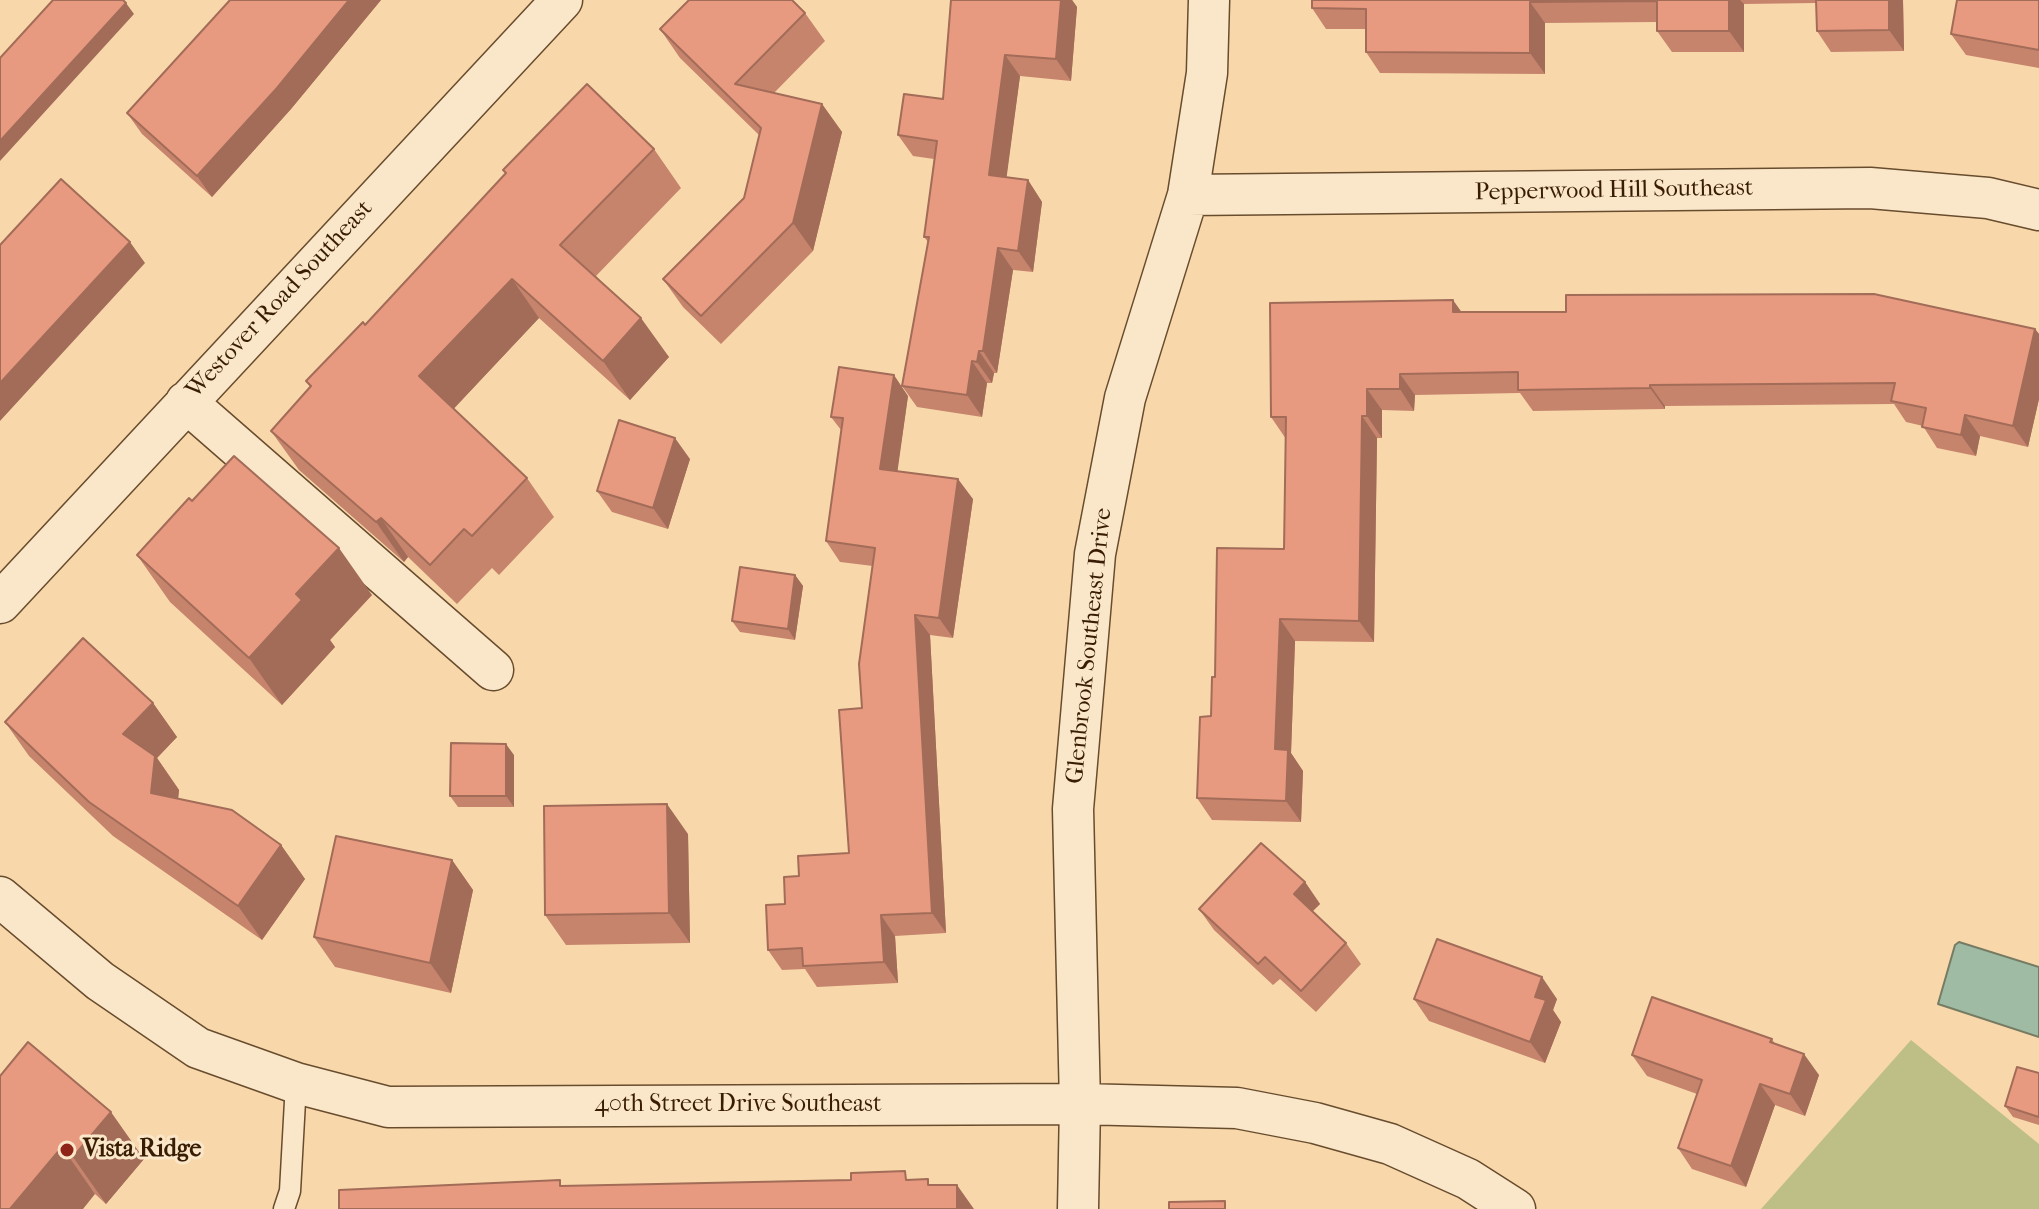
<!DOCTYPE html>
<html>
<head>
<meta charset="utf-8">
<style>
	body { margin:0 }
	canvas { display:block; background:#f8d8aa }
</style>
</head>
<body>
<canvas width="2039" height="1209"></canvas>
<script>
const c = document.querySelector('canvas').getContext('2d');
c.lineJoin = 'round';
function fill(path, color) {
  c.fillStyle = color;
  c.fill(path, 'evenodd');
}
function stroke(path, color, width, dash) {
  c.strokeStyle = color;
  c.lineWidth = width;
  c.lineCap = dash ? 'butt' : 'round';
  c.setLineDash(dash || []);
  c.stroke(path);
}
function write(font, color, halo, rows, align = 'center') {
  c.font = font + ' "IM FELL French Canon",serif';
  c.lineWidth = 6;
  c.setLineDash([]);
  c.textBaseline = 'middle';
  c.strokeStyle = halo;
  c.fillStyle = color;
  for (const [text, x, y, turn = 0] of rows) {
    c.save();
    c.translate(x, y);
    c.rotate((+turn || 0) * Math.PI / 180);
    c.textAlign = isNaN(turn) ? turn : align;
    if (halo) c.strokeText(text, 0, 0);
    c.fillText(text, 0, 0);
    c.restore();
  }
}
const green = new Path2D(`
	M 1911,1040 L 2039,1144 L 2039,1209 L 1761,1209 Z`);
const water = new Path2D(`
	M 1959,942 L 2039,967 L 2039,1037 L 1938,1004 L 1955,945 Z`);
const service = new Path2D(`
	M 284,1209 L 290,1191 L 296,1083`);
const minor = new Path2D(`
	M 1188,195 L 1870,188 L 1988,198 L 2039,210
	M 186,402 L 493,670
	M 0,603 L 562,0
	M 0,897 L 100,981 L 198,1048 L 296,1083 L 388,1107 L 1080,1104 L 1237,1108 L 1315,1123 L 1390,1144 L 1468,1179 L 1515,1209
	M 1078,1209 L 1080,1104 L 1073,809 L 1095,554 L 1125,398 L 1188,195 L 1207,73 L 1209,0`);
const wall = new Path2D(`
	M 230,0 L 381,0 L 291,109 L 212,197 L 142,134 L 127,113 Z
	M 951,0 L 1072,0 L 1077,7 L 1071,81 L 1020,76 L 1006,178 L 1028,180 L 1042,202 L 1033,272 L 1013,270 L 997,373 L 994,373 L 992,383 L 987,383 L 982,417 L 917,407 L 902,386 L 928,242 L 924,237 L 934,159 L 913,156 L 898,135 L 943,99 Z
	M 1312,0 L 1903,0 L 1904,51 L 1831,52 L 1817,31 L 1816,3 L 1744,4 L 1744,52 L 1672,52 L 1657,31 L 1657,22 L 1545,23 L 1545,74 L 1380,73 L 1366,52 L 1366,29 L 1326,29 L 1312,8 Z
	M 2039,0 L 2039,68 L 1966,55 L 1951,34 Z
	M 805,13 L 825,41 L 774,93 L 822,104 L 842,132 L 813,251 L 721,344 L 683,307 L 663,279 L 744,198 L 759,135 L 680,58 L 660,29 Z
	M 654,149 L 681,188 L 596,276 L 669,357 L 630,400 L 539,318 L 453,409 L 527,478 L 554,517 L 499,575 L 492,568 L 457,604 L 408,557 L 404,562 L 299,470 L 271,431 L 310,387 L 306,381 L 365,325 L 506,174 L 503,170 Z
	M 1462,312 L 2035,329 L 2039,334 L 2039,399 L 2028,447 L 1980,436 L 1976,456 L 1937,448 L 1923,426 L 1906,422 L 1894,404 L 1665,406 L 1665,409 L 1533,411 L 1520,393 L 1415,395 L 1414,411 L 1382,410 L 1382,438 L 1377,438 L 1374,642 L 1295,641 L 1291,753 L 1303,771 L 1301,822 L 1212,820 L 1197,798 L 1211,716 L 1215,677 L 1284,549 L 1286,439 L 1271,417 Z
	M 908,396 L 897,471 L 973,499 L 953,638 L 930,635 L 946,933 L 895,936 L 898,983 L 817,987 L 805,969 L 782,970 L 768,950 L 785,904 L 799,876 L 849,853 L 862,708 L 873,566 L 840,562 L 826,541 L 841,430 L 831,417 Z
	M 690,459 L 668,529 L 612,512 L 597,491 Z
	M 137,555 L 372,595 L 330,640 L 335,647 L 282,705 L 170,602 Z
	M 795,575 L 803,586 L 795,640 L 740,632 L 732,621 Z
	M 153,703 L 177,737 L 157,758 L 179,790 L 178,799 L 281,845 L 305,879 L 262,940 L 113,836 L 29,756 L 5,722 Z
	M 514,755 L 514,807 L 458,807 L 450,796 Z
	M 688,834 L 690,943 L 566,945 L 545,915 Z
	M 452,860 L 473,890 L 451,993 L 335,967 L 314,937 Z
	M 1305,882 L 1320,904 L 1312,911 L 1346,943 L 1361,964 L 1316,1012 L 1280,979 L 1273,985 L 1214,930 L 1199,909 Z
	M 1414,999 L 1557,999 L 1553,1010 L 1561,1022 L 1545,1063 L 1429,1021 Z
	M 1772,1039 L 1775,1044 L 1819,1075 L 1805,1116 L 1775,1105 L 1746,1187 L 1692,1169 L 1678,1148 L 1697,1094 L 1647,1076 L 1632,1055 Z
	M 2039,1073 L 2039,1125 L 2013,1117 L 2005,1106 Z
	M 0,1076 L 144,1159 L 106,1204 L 95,1194 Z`);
const shadedWall = new Path2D(`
	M 349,0 L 381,0 L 291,109 L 212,197 L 197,176 Z
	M 1061,0 L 1072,0 L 1077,7 L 1071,81 L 1056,59 Z
	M 1729,0 L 1740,0 L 1744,4 L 1744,52 L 1729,31 Z
	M 1889,0 L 1903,0 L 1904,51 L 1889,30 Z
	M 1530,2 L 1545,23 L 1545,74 L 1530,53 Z
	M 126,3 L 134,14 L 0,161 L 0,141 Z
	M 1005,55 L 1020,76 L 1004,197 L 989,175 Z
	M 822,104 L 842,132 L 813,251 L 793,223 Z
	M 1028,180 L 1042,202 L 1033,272 L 1018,251 Z
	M 130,242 L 145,263 L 0,421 L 0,383 Z
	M 998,248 L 1013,270 L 997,373 L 983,351 Z
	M 512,279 L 539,318 L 447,416 L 419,376 Z
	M 1453,300 L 1468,321 L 1453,312 Z
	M 641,318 L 669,357 L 630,400 L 603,361 Z
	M 2035,329 L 2039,334 L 2039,399 L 2028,447 L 2013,426 Z
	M 979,351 L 994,373 L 992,383 L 977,362 Z
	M 972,361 L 987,383 L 982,417 L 967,395 Z
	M 1400,374 L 1415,395 L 1414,411 L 1400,389 Z
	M 894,375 L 908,396 L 895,489 L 880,469 Z
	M 1650,385 L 1665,406 L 1665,409 L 1650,388 Z
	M 1367,389 L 1382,410 L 1382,438 L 1367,416 Z
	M 1965,415 L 1980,436 L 1976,456 L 1961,435 Z
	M 1362,416 L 1377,438 L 1374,642 L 1359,621 Z
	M 675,438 L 690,459 L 668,529 L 653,508 Z
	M 958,479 L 973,499 L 953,638 L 939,618 Z
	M 381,518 L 408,557 L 404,562 L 376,522 Z
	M 339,548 L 372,595 L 330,640 L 335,647 L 282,705 L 249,658 L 296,594 Z
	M 795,575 L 803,586 L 795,640 L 788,629 Z
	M 915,615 L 930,635 L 946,933 L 932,913 Z
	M 1280,619 L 1295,641 L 1291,753 L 1303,771 L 1301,822 L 1286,801 L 1275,749 Z
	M 153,703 L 177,737 L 157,758 L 179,790 L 175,828 L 151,793 L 123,734 Z
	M 506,744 L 514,755 L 514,807 L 506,796 Z
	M 667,804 L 688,834 L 690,943 L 669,913 Z
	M 281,845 L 305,879 L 262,940 L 238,906 Z
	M 452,860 L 473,890 L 451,993 L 430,963 Z
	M 1305,882 L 1320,904 L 1309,915 L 1294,894 Z
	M 881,915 L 895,936 L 898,983 L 884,962 Z
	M 1542,977 L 1557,999 L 1553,1010 L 1561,1022 L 1545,1063 L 1530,1042 L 1535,997 Z
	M 1804,1054 L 1819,1075 L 1805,1116 L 1790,1094 Z
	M 1760,1084 L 1775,1105 L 1746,1187 L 1731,1166 Z
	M 111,1112 L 144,1159 L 106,1204 L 73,1157 Z
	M 62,1147 L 95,1194 L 83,1209 L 10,1209 Z
	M 957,1185 L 974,1209 L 957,1209 Z`);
const building = new Path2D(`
	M 53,0 L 123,0 L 126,3 L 0,141 L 0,58 Z
	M 230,0 L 349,0 L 277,88 L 197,176 L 127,113 Z
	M 689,0 L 792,0 L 805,13 L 735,84 L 822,104 L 793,223 L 701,316 L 663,279 L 744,198 L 761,128 L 660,29 Z
	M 951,0 L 1061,0 L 1056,59 L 1005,55 L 989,175 L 1028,180 L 1018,251 L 998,248 L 983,351 L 979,351 L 977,362 L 972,361 L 967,395 L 902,386 L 929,237 L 924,237 L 937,141 L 898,135 L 904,94 L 943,99 Z
	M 1312,0 L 1729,0 L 1729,31 L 1657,31 L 1657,1 L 1530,2 L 1530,53 L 1366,52 L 1366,9 L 1312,8 Z
	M 1816,0 L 1889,0 L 1889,30 L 1817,31 Z
	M 1957,0 L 2039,0 L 2039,50 L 1951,34 Z
	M 587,84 L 654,149 L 560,245 L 641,318 L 603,361 L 512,279 L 419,376 L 527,478 L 472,536 L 464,529 L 430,565 L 381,518 L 376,522 L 271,431 L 311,386 L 306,381 L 363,322 L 365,325 L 506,173 L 503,170 Z
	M 61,179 L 130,242 L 0,383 L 0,245 Z
	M 1874,294 L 2035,329 L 2013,426 L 1965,415 L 1961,435 L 1922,427 L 1926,408 L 1891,401 L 1895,383 L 1650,385 L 1650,388 L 1518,390 L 1518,372 L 1400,374 L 1400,389 L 1367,389 L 1367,416 L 1362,416 L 1359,621 L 1280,619 L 1275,749 L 1288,750 L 1286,801 L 1197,798 L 1200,717 L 1211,716 L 1212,677 L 1215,677 L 1217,548 L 1284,549 L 1286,417 L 1271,417 L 1270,303 L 1453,300 L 1453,312 L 1566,312 L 1566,295 Z
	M 839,367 L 894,375 L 880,469 L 958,479 L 939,618 L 915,615 L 932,913 L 881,915 L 884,962 L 803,966 L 802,948 L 768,950 L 766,905 L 785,904 L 784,877 L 799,876 L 798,856 L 849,853 L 839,710 L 862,708 L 859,664 L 875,548 L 826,541 L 843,418 L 831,417 Z
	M 619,420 L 675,438 L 653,508 L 597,491 Z
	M 234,456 L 339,548 L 296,594 L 302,600 L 249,658 L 137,555 L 189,498 L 192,501 Z
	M 740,567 L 795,575 L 788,629 L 732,621 Z
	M 83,638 L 153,703 L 123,734 L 155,756 L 151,793 L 232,810 L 281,845 L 238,906 L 89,802 L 5,722 Z
	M 451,743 L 506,744 L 506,796 L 450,796 Z
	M 667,804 L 669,913 L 545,915 L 544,806 Z
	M 336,836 L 452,860 L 430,963 L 314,937 Z
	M 1261,843 L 1305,882 L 1294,894 L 1346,943 L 1301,991 L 1265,957 L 1258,964 L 1199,909 Z
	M 1437,939 L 1542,977 L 1535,997 L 1546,1000 L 1530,1042 L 1414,999 Z
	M 1652,997 L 1772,1039 L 1770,1042 L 1804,1054 L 1790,1094 L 1760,1084 L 1731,1166 L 1678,1148 L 1702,1080 L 1632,1055 Z
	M 28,1042 L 111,1112 L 73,1157 L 62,1147 L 10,1209 L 0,1209 L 0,1076 Z
	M 2017,1067 L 2039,1073 L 2039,1117 L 2005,1106 Z
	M 905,1171 L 906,1180 L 928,1179 L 928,1185 L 957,1185 L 957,1209 L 339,1209 L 339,1190 L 560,1180 L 560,1186 L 851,1180 L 851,1173 Z
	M 1225,1201 L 1225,1209 L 1169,1209 L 1169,1202 Z`);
const markers = [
	[67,1150,8,"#8f2418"]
];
const streetNames = [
	["Pepperwood Hill Southeast",1614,191,-1],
	["Westover Road Southeast",280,300,-47],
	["Glenbrook Southeast Drive",1090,646,-84],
	["40th Street Drive Southeast",738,1105]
];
const poiNames = [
	["Vista Ridge",83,1150]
];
fill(green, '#bebe87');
fill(water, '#9fbba3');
stroke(water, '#767c63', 2);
stroke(service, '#684c2e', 23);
stroke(minor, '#684c2e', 43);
stroke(service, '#fae6c8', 20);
stroke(minor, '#fae6c8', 40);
fill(wall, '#c7846d');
fill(shadedWall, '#a26c59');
fill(building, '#e79a7f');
stroke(building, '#a26c59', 2);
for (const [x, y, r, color] of markers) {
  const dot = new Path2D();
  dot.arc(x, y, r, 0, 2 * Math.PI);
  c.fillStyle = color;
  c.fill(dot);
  stroke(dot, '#fae6c8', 3);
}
write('24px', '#381d04', '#fae6c8', streetNames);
write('bold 24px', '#381d04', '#fae6c8', poiNames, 'left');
</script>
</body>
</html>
